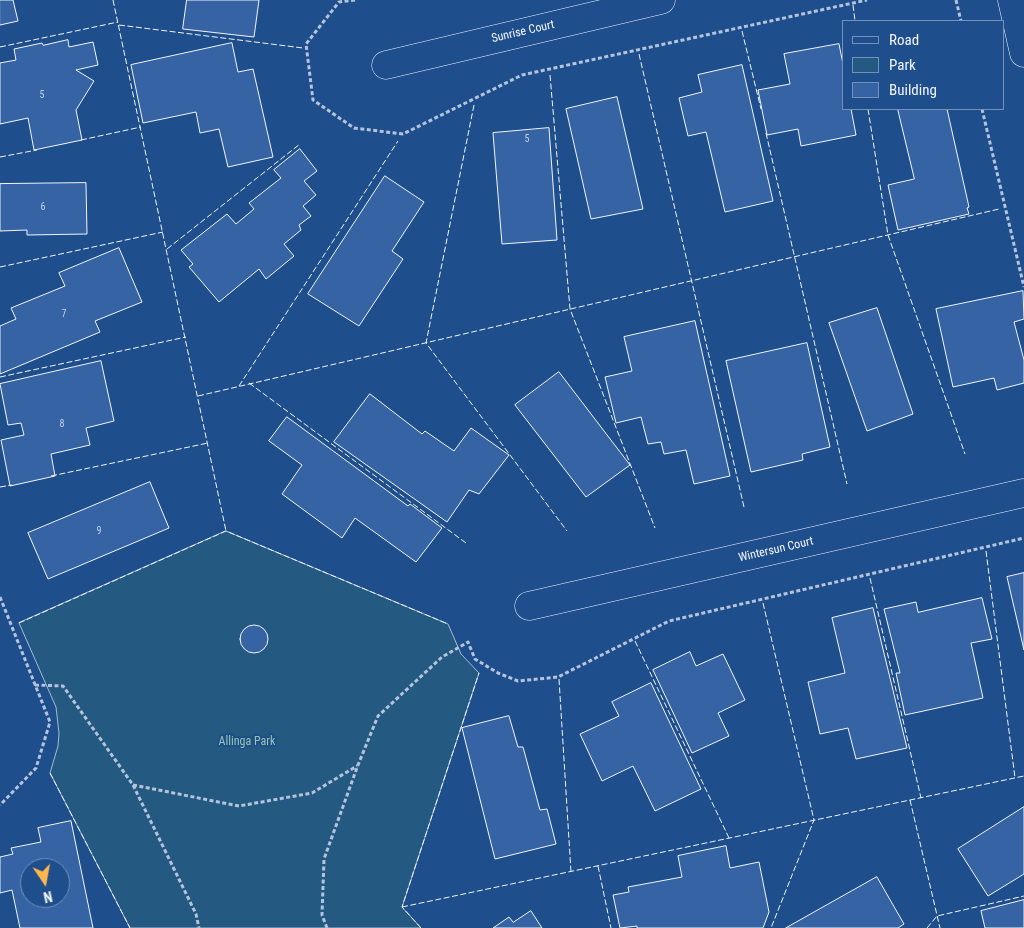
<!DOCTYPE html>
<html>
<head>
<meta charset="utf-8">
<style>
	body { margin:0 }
	#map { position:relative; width:1024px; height:928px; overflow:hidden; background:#1f4e8c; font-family:"Roboto Condensed",sans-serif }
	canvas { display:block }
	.legend { position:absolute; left:842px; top:20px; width:162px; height:90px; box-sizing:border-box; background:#1f4e8c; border:1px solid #7391ba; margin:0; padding:6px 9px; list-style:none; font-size:15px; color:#f2f6ff }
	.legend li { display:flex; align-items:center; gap:10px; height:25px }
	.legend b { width:25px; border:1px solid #7391ba }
	.north { position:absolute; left:20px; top:858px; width:50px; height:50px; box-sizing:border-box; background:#1f4e8c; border:1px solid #7391ba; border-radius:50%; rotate:168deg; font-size:14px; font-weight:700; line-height:20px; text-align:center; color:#f2f6ff }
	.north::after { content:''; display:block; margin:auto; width:18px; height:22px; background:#ffb74d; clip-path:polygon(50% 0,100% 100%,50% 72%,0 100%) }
</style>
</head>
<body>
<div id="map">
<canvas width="1024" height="928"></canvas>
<ul class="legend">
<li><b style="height:6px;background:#1f4e8c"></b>Road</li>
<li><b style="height:14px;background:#245a82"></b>Park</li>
<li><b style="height:14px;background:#3563a3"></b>Building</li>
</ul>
<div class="north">N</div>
</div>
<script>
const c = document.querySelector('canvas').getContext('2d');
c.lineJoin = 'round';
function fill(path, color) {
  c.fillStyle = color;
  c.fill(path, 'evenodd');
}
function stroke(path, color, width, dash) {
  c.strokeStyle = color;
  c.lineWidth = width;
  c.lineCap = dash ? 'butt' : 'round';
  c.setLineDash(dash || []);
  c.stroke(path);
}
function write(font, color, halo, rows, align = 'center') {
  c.font = font + ' "Roboto Condensed",sans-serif';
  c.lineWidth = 4;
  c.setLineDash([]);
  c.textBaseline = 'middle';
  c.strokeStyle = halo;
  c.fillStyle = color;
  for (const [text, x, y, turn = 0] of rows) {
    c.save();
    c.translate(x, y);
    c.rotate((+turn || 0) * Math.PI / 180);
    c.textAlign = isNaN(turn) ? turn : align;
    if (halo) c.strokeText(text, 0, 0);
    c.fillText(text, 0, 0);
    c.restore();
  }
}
const green = new Path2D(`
	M 226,531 L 448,624 L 461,654 L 479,673 L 402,907 L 421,928 L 130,928 L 50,773 L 58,746 L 59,733 L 56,707 L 19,623 Z`);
const building = new Path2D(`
	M 0,0 L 13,0 L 18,21 L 0,25 Z
	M 187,0 L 259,0 L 254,37 L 183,29 Z
	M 68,40 L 69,47 L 93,42 L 98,65 L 76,70 L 94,81 L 76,110 L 82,140 L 34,150 L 28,118 L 0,124 L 0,63 L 16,60 L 14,49 L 42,43 L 43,45 Z
	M 232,43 L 238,72 L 253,69 L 273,157 L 228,167 L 219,129 L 200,133 L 196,112 L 143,123 L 131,65 Z
	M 839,44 L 843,64 L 843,109 L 851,109 L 856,135 L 801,146 L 798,129 L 767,135 L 758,90 L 790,84 L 784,54 Z
	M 742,65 L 773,201 L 725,212 L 706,132 L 688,136 L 679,98 L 702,92 L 698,75 Z
	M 617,97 L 643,209 L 591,219 L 566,109 Z
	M 898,109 L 947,109 L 969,207 L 967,208 L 969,214 L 898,230 L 888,185 L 914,179 Z
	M 549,128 L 557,240 L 502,244 L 493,133 Z
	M 300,149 L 317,171 L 304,181 L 316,195 L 303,206 L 311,216 L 299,225 L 301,230 L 284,244 L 294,256 L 266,279 L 259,269 L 219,302 L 189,267 L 193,264 L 181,250 L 227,214 L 236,224 L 254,209 L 249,203 L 281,178 L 274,170 Z
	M 385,176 L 424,202 L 392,251 L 403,259 L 359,326 L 308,294 Z
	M 86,183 L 87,234 L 27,235 L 27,230 L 0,231 L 0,184 Z
	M 119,248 L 142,302 L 95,321 L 100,332 L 0,374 L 0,326 L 16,319 L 11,308 L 65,286 L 59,273 Z
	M 1023,291 L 1024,319 L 1014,322 L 1024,360 L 1024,383 L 997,390 L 994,378 L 953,387 L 936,309 Z
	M 877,308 L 913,414 L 867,431 L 829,323 Z
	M 695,321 L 730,476 L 694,484 L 686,450 L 664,454 L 661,442 L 648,444 L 641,417 L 616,423 L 605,377 L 632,371 L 624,337 Z
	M 807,343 L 830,447 L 802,454 L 803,460 L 751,472 L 726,361 Z
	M 101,361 L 114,421 L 86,428 L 90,445 L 51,454 L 55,476 L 10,486 L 1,440 L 24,435 L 21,423 L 8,425 L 0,384 Z
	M 559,372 L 630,465 L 586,497 L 515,405 Z
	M 370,394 L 422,434 L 425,431 L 454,451 L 471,428 L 509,455 L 479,494 L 469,490 L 447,522 L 334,442 Z
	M 287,417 L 408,506 L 410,504 L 442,528 L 416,562 L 355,518 L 342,538 L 282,494 L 302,465 L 269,441 Z
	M 150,482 L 169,528 L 48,579 L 28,533 Z
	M 1024,573 L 1024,650 L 1007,577 Z
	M 982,598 L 992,639 L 971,643 L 983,698 L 905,715 L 896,673 L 900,673 L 884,609 L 916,602 L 918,612 Z
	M 873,608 L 907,748 L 856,759 L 848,728 L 820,734 L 808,682 L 845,673 L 832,618 Z
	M240 639a14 14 0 1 1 28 0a14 14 0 1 1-28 0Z
	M 690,652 L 696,666 L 723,654 L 745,700 L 718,713 L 729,736 L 692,753 L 653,670 Z
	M 651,683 L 701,789 L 655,811 L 633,766 L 602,781 L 580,734 L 619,716 L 612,702 Z
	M 509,716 L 518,747 L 523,747 L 540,810 L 547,809 L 556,844 L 495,859 L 462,728 Z
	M 1024,807 L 1024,874 L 988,896 L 958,849 Z
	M 71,821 L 93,928 L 20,928 L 12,890 L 0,893 L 0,857 L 13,854 L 11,848 L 41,842 L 38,828 ZM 30,868 L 60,868 L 60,898 L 30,898 Z
	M 726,846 L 730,868 L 759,862 L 769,912 L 763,928 L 637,928 L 637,926 L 620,928 L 613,895 L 629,892 L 628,887 L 682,877 L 678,856 Z
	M 877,877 L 904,924 L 898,928 L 786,928 Z
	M 1024,900 L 1024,928 L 985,928 L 981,911 Z
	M 531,911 L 542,928 L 493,928 L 509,917 L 513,922 Z`);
const path = new Path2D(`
	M 355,0 L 339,2 L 306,44 L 313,100 L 354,128 L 403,134 L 522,75 L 867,0
	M 956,0 L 961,21
	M 982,109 L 1024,287
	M 0,597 L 50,722 L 36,768 L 0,805
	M 35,685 L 63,686 L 133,785 L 196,914 L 199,928
	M 133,785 L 239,806 L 312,793 L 357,766
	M 327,928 L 322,915 L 324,859 L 358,765 L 378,716 L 442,657 L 468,642 L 475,659 L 498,673 L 518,681 L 558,677 L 669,621 L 1024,538`);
const minor = new Path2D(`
	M 1012,0 L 1024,53
	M 386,65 L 661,0
	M 529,606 L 1024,493`);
const fence = new Path2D(`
	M 113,0 L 226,531
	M 853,5 L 855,21
	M 119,25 L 303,48
	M 742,31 L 761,109
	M 0,47 L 118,22
	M 639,54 L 744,507
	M 550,75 L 570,309 L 655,528
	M 474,105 L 426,343 L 567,531
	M 868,109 L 888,235 L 965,454
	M 766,133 L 847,484
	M 81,140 L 141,127
	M 0,157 L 37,150
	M 167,249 L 300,144
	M 0,267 L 163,232
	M 0,377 L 186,337
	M 249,383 L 466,543
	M 239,386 L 398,141
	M 198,396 L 999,209
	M 51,476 L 208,443
	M 0,487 L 12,485
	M 986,551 L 1015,778
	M 870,578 L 921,798
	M 763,603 L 814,820 L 771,928
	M 19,623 L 226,531 L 448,624
	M 635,641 L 729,838
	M 559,679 L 571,872
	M 50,773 L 130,928
	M 910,800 L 940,928
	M 598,866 L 611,928
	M 402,907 L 1024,776
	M 421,928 L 402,907 L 479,673
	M 927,928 L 937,916 L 1024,896`);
const numberNames = [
	["5",42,95],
	["5",527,139],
	["6",43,207],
	["7",64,314],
	["8",62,424],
	["9",99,531]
];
const streetNames = [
	["Sunrise Court",523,32,-13],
	["Wintersun Court",776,550,-13]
];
const parkNames = [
	["Allinga Park",247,742]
];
fill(green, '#245a82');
stroke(green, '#a8bbd7', 1);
fill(building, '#3563a3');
stroke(building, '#f2f6ff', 1);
stroke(minor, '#f2f6ff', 29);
stroke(path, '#b3c4dc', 3, [4, 2.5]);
stroke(minor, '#1f4e8c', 28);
stroke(fence, '#f2f6ff', 1, [6, 2.5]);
write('10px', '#c3d1e8', null, numberNames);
write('12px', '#f2f6ff', '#1f4e8c', streetNames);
write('12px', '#97c8a6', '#1f4e8c', parkNames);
</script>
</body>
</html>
